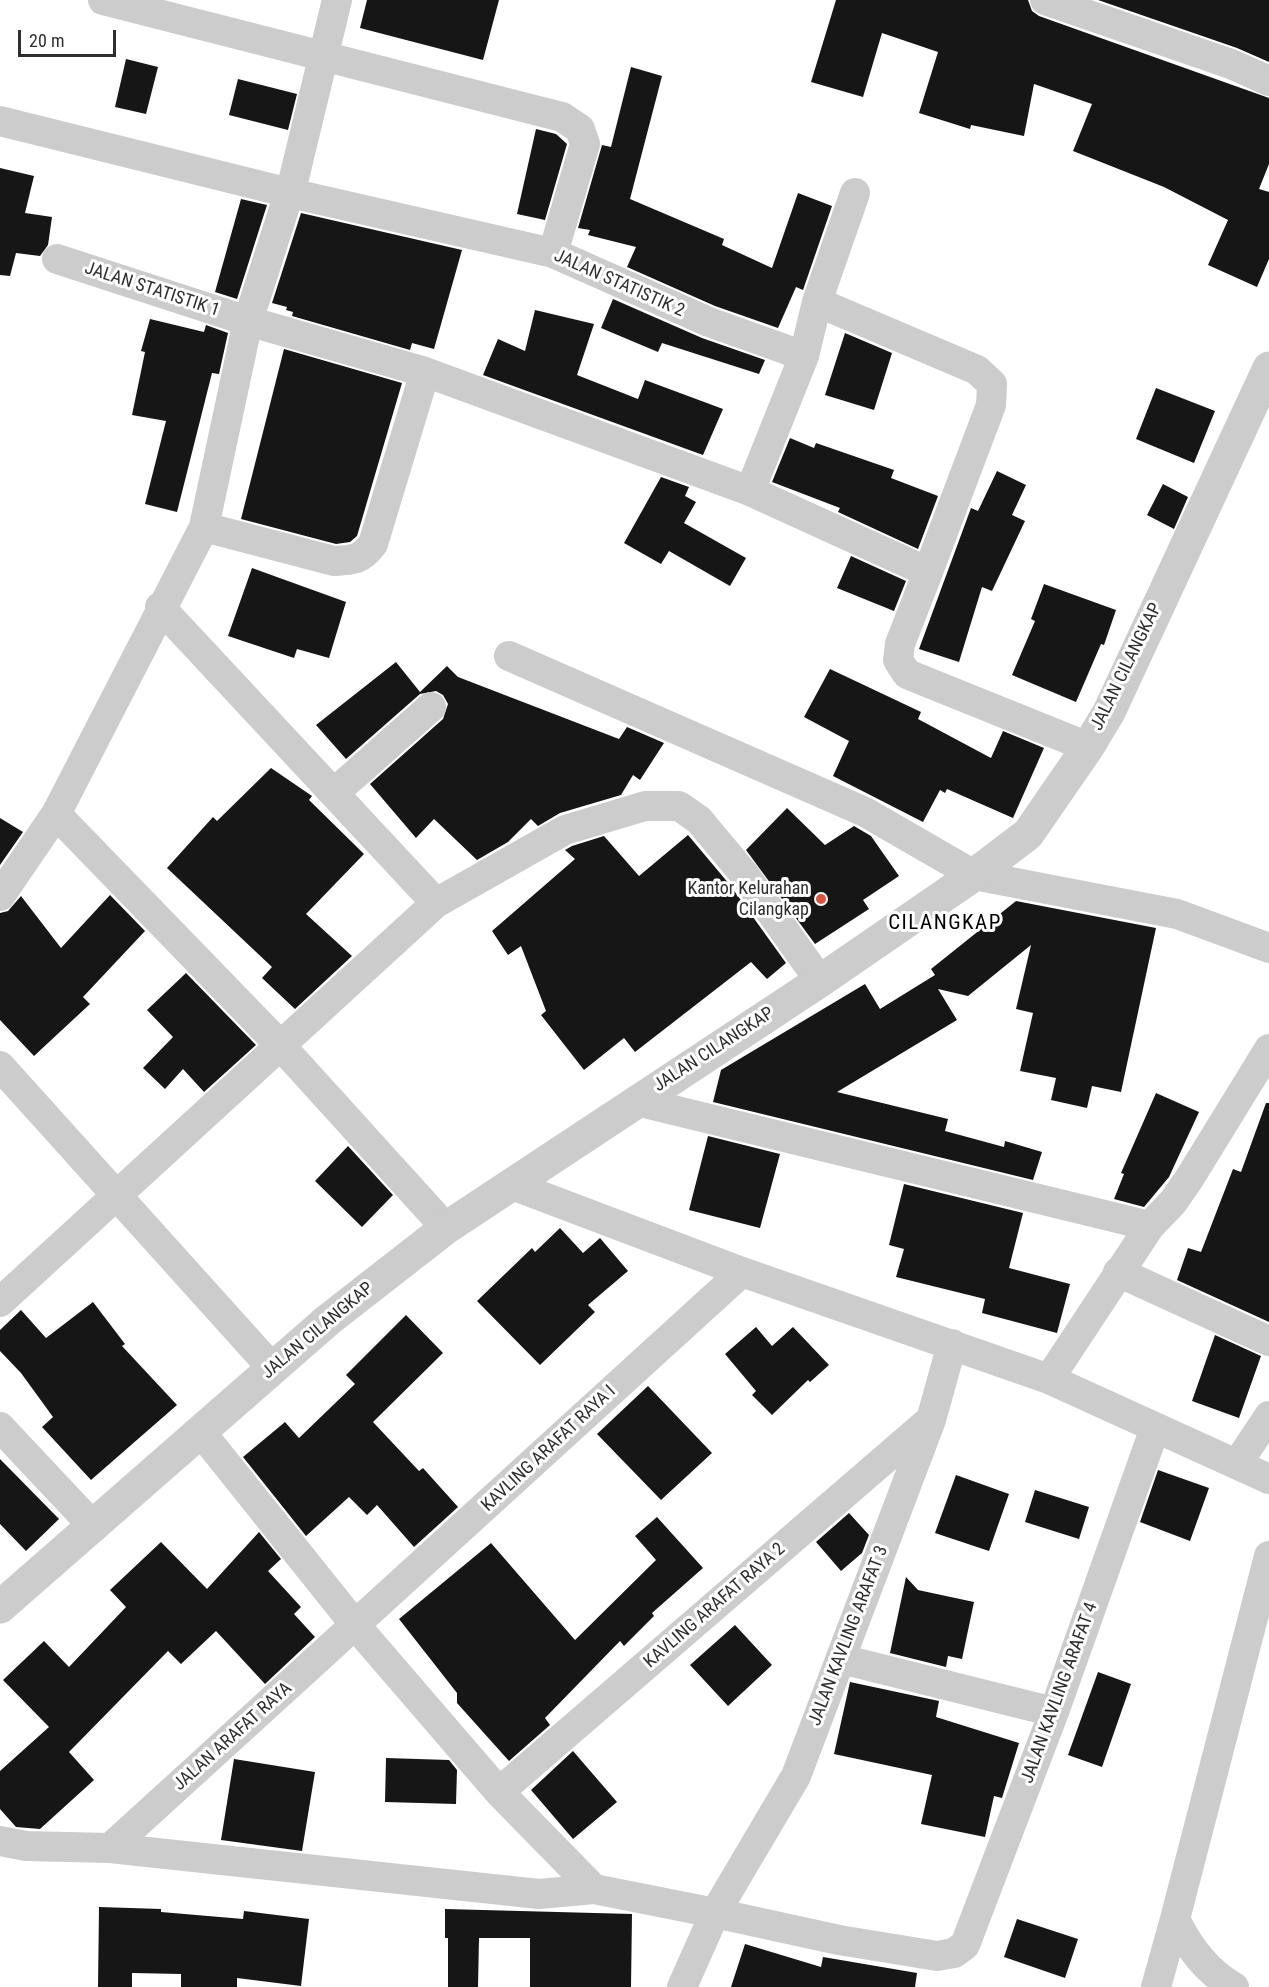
<!DOCTYPE html>
<html>
<head>
<meta charset="utf-8">
<style>
	body { margin:0 }
	#map { position:relative; width:1269px; height:1987px; overflow:hidden; background:#fff; font-family:"Roboto Condensed",sans-serif }
	canvas { display:block }
	.scale { position:absolute; left:18px; top:30px; width:98px; height:27px; box-sizing:border-box; border:3px solid #2f2f2f; border-top:0; padding-left:8px; font-size:18px; line-height:21px; white-space:nowrap; color:#2f2f2f; -webkit-text-stroke:4px #fff; paint-order:stroke }
</style>
</head>
<body>
<div id="map">
<canvas width="1269" height="1987"></canvas>
<div class="scale">20 m</div>
</div>
<script>
const c = document.querySelector('canvas').getContext('2d');
c.lineJoin = 'round';
function fill(path, color) {
  c.fillStyle = color;
  c.fill(path, 'evenodd');
}
function stroke(path, color, width, dash) {
  c.strokeStyle = color;
  c.lineWidth = width;
  c.lineCap = dash ? 'butt' : 'round';
  c.setLineDash(dash || []);
  c.stroke(path);
}
function write(font, color, halo, rows, align = 'center') {
  c.font = font + ' "Roboto Condensed",sans-serif';
  c.lineWidth = 6;
  c.setLineDash([]);
  c.textBaseline = 'middle';
  c.strokeStyle = halo;
  c.fillStyle = color;
  for (const [text, x, y, turn = 0] of rows) {
    c.save();
    c.translate(x, y);
    c.rotate((+turn || 0) * Math.PI / 180);
    c.textAlign = isNaN(turn) ? turn : align;
    if (halo) c.strokeText(text, 0, 0);
    c.fillText(text, 0, 0);
    c.restore();
  }
}
const building = new Path2D(`
	M 367,0 L 499,0 L 483,60 L 360,28 Z
	M 836,0 L 1028,0 L 1032,11 L 1039,16 L 1269,98 L 1269,164 L 1259,189 L 1269,192 L 1269,259 L 1257,287 L 1208,265 L 1228,220 L 1164,187 L 1073,151 L 1092,104 L 1034,84 L 1024,136 L 971,125 L 970,129 L 919,113 L 938,52 L 882,33 L 863,97 L 811,82 Z
	M 1098,0 L 1269,0 L 1269,62 L 1237,48 Z
	M 126,59 L 158,67 L 146,114 L 115,107 Z
	M 631,67 L 662,76 L 630,199 L 724,239 L 722,245 L 772,268 L 798,193 L 832,206 L 803,290 L 796,287 L 778,328 L 715,306 L 627,267 L 636,247 L 588,235 L 590,230 L 578,228 L 602,145 L 611,147 Z
	M 238,79 L 297,94 L 288,130 L 229,115 Z
	M 536,129 L 556,134 L 567,144 L 545,220 L 517,214 Z
	M 0,168 L 34,176 L 25,213 L 52,217 L 48,245 L 40,256 L 16,253 L 10,276 L 0,275 Z
	M 241,199 L 267,205 L 237,299 L 215,292 Z
	M 301,213 L 462,250 L 434,349 L 412,343 L 410,350 L 292,316 L 293,312 L 286,310 L 287,307 L 272,303 Z
	M 613,299 L 702,338 L 765,360 L 759,374 L 662,343 L 658,352 L 601,328 Z
	M 535,310 L 594,324 L 577,375 L 638,399 L 645,380 L 723,409 L 703,455 L 483,375 L 498,339 L 525,351 Z
	M 150,319 L 204,332 L 206,325 L 228,333 L 219,374 L 212,373 L 177,512 L 145,504 L 166,421 L 132,415 L 145,352 L 141,351 Z
	M 845,333 L 892,353 L 874,410 L 825,395 Z
	M 284,349 L 402,383 L 357,536 L 350,542 L 336,544 L 241,519 Z
	M 1156,388 L 1215,411 L 1194,463 L 1136,439 Z
	M 790,438 L 814,448 L 816,443 L 894,470 L 891,478 L 938,496 L 918,549 L 838,512 L 840,508 L 772,482 Z
	M 997,471 L 1026,485 L 1012,515 L 1025,521 L 992,591 L 982,587 L 959,662 L 919,649 L 971,508 L 978,511 Z
	M 661,477 L 689,487 L 685,496 L 696,502 L 684,523 L 746,558 L 730,586 L 669,551 L 661,564 L 624,543 Z
	M 1163,484 L 1188,497 L 1174,529 L 1147,515 Z
	M 851,556 L 906,581 L 894,611 L 837,588 Z
	M 252,568 L 346,602 L 329,658 L 297,649 L 294,658 L 228,636 Z
	M 1044,584 L 1116,610 L 1104,645 L 1101,644 L 1076,702 L 1012,675 L 1035,621 L 1031,619 Z
	M 396,662 L 420,692 L 447,666 L 458,677 L 619,739 L 627,727 L 664,743 L 640,780 L 633,775 L 621,795 L 560,813 L 538,826 L 531,819 L 508,842 L 477,860 L 434,819 L 416,838 L 370,784 L 443,719 L 448,704 L 443,695 L 436,691 L 420,694 L 346,759 L 316,725 Z
	M 830,669 L 921,712 L 918,719 L 991,758 L 1003,731 L 1044,748 L 1013,818 L 947,789 L 945,793 L 940,790 L 923,822 L 833,776 L 849,741 L 804,717 Z
	M 271,768 L 312,796 L 309,800 L 364,854 L 306,914 L 352,956 L 295,1009 L 262,978 L 272,967 L 167,868 L 213,817 L 217,821 Z
	M 787,808 L 825,845 L 854,826 L 871,836 L 899,876 L 863,900 L 869,909 L 815,944 L 746,850 Z
	M 0,818 L 23,832 L 0,865 Z
	M 688,835 L 730,885 L 786,963 L 767,979 L 751,962 L 635,1052 L 624,1038 L 584,1070 L 541,1015 L 546,1011 L 521,946 L 508,955 L 492,931 L 575,859 L 565,850 L 572,846 L 604,836 L 639,876 Z
	M 110,895 L 145,931 L 83,997 L 90,1004 L 34,1056 L 0,1020 L 0,913 L 8,911 L 21,896 L 61,948 Z
	M 1016,901 L 1156,928 L 1121,1092 L 1092,1086 L 1087,1108 L 1051,1100 L 1056,1078 L 1020,1071 L 1033,1013 L 1016,1009 L 1031,945 L 968,996 L 938,989 L 957,1020 L 837,1092 L 948,1119 L 945,1131 L 1004,1147 L 1005,1141 L 1042,1152 L 1033,1180 L 713,1102 L 721,1070 L 865,984 L 880,1009 L 935,975 L 931,969 Z
	M 186,973 L 256,1045 L 204,1092 L 183,1069 L 165,1089 L 143,1068 L 173,1037 L 147,1010 Z
	M 1156,1093 L 1199,1112 L 1169,1177 L 1144,1207 L 1114,1199 L 1124,1174 L 1121,1173 Z
	M 1266,1103 L 1269,1103 L 1269,1322 L 1177,1280 L 1188,1248 L 1201,1252 L 1233,1169 L 1241,1172 Z
	M 708,1136 L 780,1154 L 760,1228 L 689,1210 Z
	M 348,1146 L 393,1195 L 362,1227 L 315,1181 Z
	M 904,1184 L 1023,1213 L 1009,1268 L 1070,1284 L 1057,1333 L 982,1313 L 985,1299 L 896,1277 L 904,1249 L 889,1245 Z
	M 560,1228 L 583,1253 L 600,1238 L 628,1271 L 588,1305 L 595,1312 L 540,1365 L 477,1301 L 532,1248 L 535,1252 Z
	M 93,1302 L 125,1344 L 122,1346 L 177,1405 L 91,1480 L 42,1427 L 53,1417 L 21,1373 L 0,1351 L 0,1330 L 21,1310 L 46,1338 Z
	M 406,1315 L 443,1353 L 373,1422 L 419,1471 L 423,1468 L 458,1507 L 414,1547 L 377,1505 L 367,1515 L 349,1497 L 306,1536 L 243,1457 L 285,1422 L 299,1438 L 355,1384 L 346,1375 Z
	M 756,1327 L 772,1346 L 793,1327 L 829,1365 L 810,1382 L 808,1380 L 772,1415 L 752,1395 L 756,1391 L 725,1354 Z
	M 1215,1335 L 1261,1356 L 1239,1418 L 1192,1401 Z
	M 648,1386 L 712,1453 L 661,1500 L 597,1434 Z
	M 0,1459 L 59,1519 L 26,1551 L 0,1524 Z
	M 1158,1470 L 1209,1488 L 1190,1541 L 1140,1522 Z
	M 956,1475 L 1009,1494 L 989,1551 L 935,1533 Z
	M 1035,1490 L 1089,1507 L 1079,1539 L 1025,1522 Z
	M 849,1513 L 869,1535 L 862,1553 L 841,1571 L 816,1542 Z
	M 657,1517 L 703,1568 L 652,1613 L 654,1616 L 624,1646 L 620,1641 L 545,1718 L 550,1725 L 509,1761 L 457,1703 L 457,1693 L 399,1619 L 491,1543 L 575,1640 L 656,1560 L 635,1536 Z
	M 259,1532 L 281,1559 L 268,1571 L 301,1607 L 294,1614 L 315,1637 L 265,1684 L 216,1631 L 181,1664 L 168,1651 L 69,1752 L 94,1780 L 40,1829 L 16,1827 L 0,1809 L 0,1771 L 49,1727 L 3,1680 L 44,1641 L 69,1667 L 126,1607 L 110,1590 L 161,1542 L 207,1589 Z
	M 906,1577 L 918,1590 L 974,1602 L 962,1659 L 948,1656 L 946,1667 L 890,1653 Z
	M 735,1625 L 772,1665 L 728,1706 L 690,1665 Z
	M 1098,1672 L 1131,1684 L 1102,1767 L 1068,1755 Z
	M 850,1682 L 939,1701 L 936,1717 L 1019,1743 L 1002,1798 L 994,1796 L 985,1837 L 921,1824 L 932,1775 L 834,1754 Z
	M 573,1751 L 617,1802 L 573,1839 L 531,1790 Z
	M 386,1758 L 449,1760 L 457,1770 L 456,1804 L 385,1802 Z
	M 234,1759 L 315,1772 L 302,1851 L 221,1840 Z
	M 99,1907 L 161,1909 L 161,1912 L 243,1919 L 244,1911 L 309,1919 L 301,1986 L 237,1978 L 237,1987 L 181,1987 L 181,1974 L 132,1973 L 132,1987 L 98,1987 Z
	M 445,1909 L 632,1914 L 631,1987 L 530,1987 L 530,1938 L 479,1938 L 478,1987 L 448,1987 L 448,1938 L 445,1938 Z
	M 1017,1919 L 1078,1939 L 1065,1978 L 1004,1957 Z
	M 745,1944 L 821,1967 L 823,1957 L 917,1973 L 915,1987 L 731,1987 Z`);
const minor = new Path2D(`
	M 103,0 L 562,117 L 580,129 L 585,144 L 553,253
	M 1045,0 L 1231,64 L 1269,81
	M 0,121 L 290,193 L 553,253 L 709,322 L 804,356
	M 57,259 L 248,321 L 425,372 L 750,491 L 928,572 L 900,644 L 898,660 L 907,674 L 1088,747
	M 817,302 L 977,370 L 992,384 L 991,405 L 928,572
	M 750,491 L 804,356 L 817,302 L 855,193
	M 204,527 L 334,561 C 353,560 361,560 373,544 L 425,372
	M 160,607 L 436,903
	M 509,656 L 865,812 L 974,875 L 1177,914 L 1269,948
	M 334,793 L 431,707
	M 56,814 L 281,1046 L 446,1228
	M 0,896 L 56,814 L 204,527 L 248,321 L 294,178 L 337,0
	M 0,1066 L 273,1369
	M 636,1101 L 1150,1226
	M 512,1185 L 742,1272 L 1049,1379 L 1269,1479
	M 1118,1272 L 1269,1341
	M 0,1302 L 436,903 L 565,830 L 645,806 L 679,806 L 699,820 L 744,874 L 820,981
	M 952,1344 L 931,1420 L 796,1776 L 715,1913 L 839,1940 L 937,1956 L 954,1953 L 965,1945 L 1054,1712 L 1155,1428
	M 1049,1379 L 1150,1226 L 1173,1202 L 1189,1179 L 1269,1049
	M 0,1427 L 94,1527
	M 200,1431 L 356,1626 L 499,1792 L 594,1889 L 715,1913 L 682,1987
	M 1237,1464 L 1269,1416
	M 841,1659 L 1054,1712
	M 499,1792 L 929,1421
	M 0,1841 L 26,1846 L 110,1848 L 539,1894 L 594,1889
	M 110,1848 L 742,1272
	M 1156,1987 L 1175,1919
	M 1234,1987 C 1207,1972 1188,1946 1175,1919 L 1269,1556`);
const tertiary = new Path2D(`
	M 0,1607 L 328,1320 L 446,1228 L 820,981 L 974,875 L 1028,834 L 1088,747 L 1109,712 L 1269,368`);
const markers = [
	[821,899,6,"#d55743"]
];
const streetNames = [
	["JALAN STATISTIK 2",619,284,24],
	["JALAN STATISTIK 1",152,290,18],
	["JALAN CILANGKAP",1127,667,-64],
	["JALAN CILANGKAP",714,1050,-33],
	["JALAN CILANGKAP",318,1331,-40],
	["KAVLING ARAFAT RAYA I",549,1449,-43],
	["KAVLING ARAFAT RAYA 2",715,1606,-41],
	["JALAN KAVLING ARAFAT 3",849,1636,-69],
	["JALAN KAVLING ARAFAT 4",1060,1693,-70],
	["JALAN ARAFAT RAYA",233,1737,-42]
];
const poiNames = [
	["Kantor Kelurahan",809,889],
	["Cilangkap",809,910]
];
const quarterNames = [
	["CILANGKAP",945,924]
];
fill(building, '#161616');
stroke(minor, '#ccc', 30);
stroke(tertiary, '#ccc', 33);
for (const [x, y, r, color] of markers) {
  const dot = new Path2D();
  dot.arc(x, y, r, 0, 2 * Math.PI);
  c.fillStyle = color;
  c.fill(dot);
  stroke(dot, '#fff', 2);
}
write('18px', '#2f2f2f', '#fff', streetNames);
write('18px', '#2f2f2f', '#fff', poiNames, 'right');
c.letterSpacing = '1.5px';
write('21px', '#000', '#fff', quarterNames);
c.letterSpacing = '0px';
</script>
</body>
</html>
